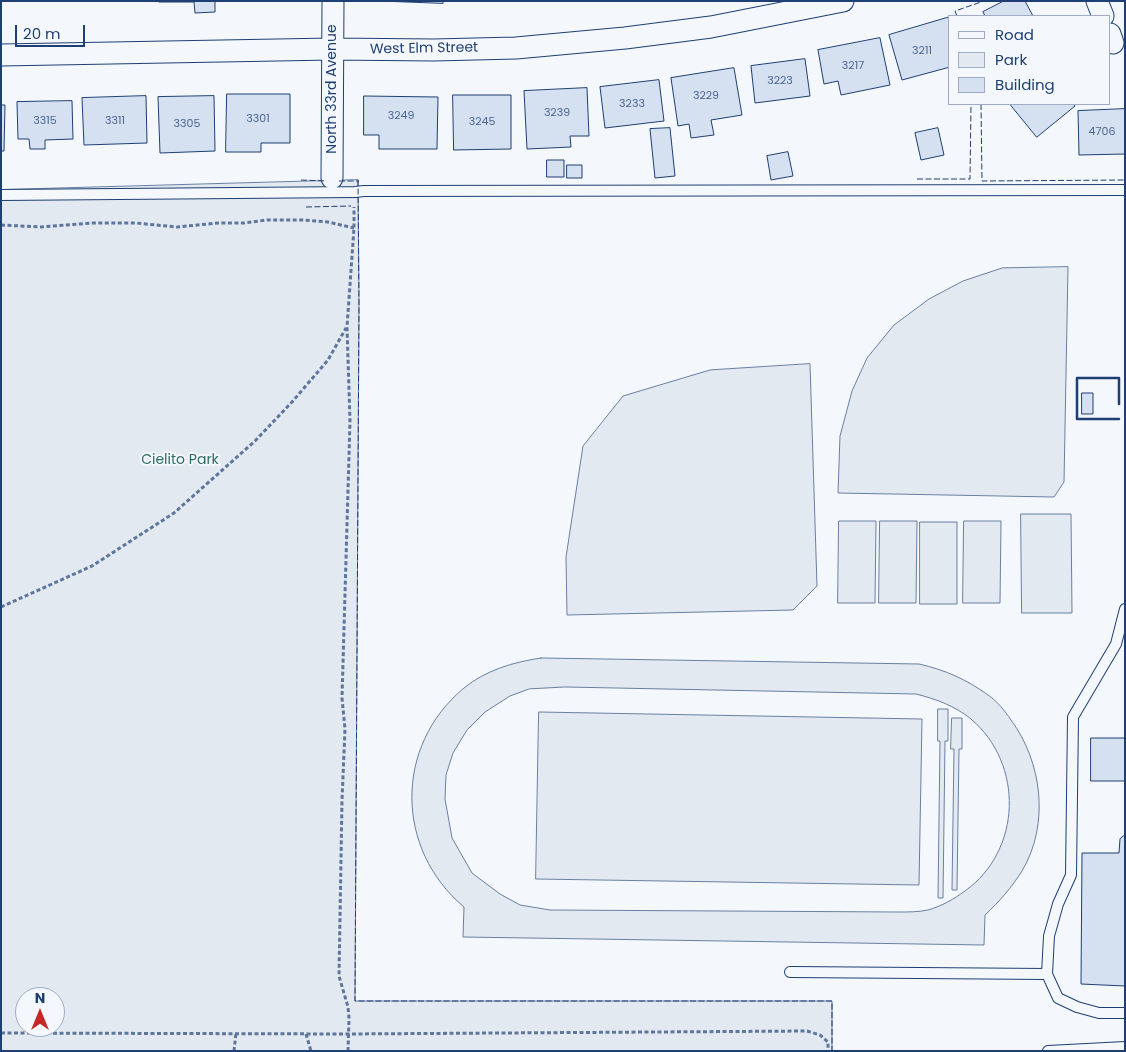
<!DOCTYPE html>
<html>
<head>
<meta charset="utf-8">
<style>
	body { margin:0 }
	#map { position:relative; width:1126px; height:1052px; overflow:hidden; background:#f4f7fb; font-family:Poppins,sans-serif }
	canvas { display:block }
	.frame { position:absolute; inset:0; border:2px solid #1d3f73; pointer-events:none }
	.legend { position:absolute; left:948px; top:15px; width:162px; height:90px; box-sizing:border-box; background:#f4f7fb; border:1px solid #9eadc5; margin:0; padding:6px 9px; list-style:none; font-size:15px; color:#1d3f73 }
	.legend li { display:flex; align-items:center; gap:10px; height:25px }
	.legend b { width:25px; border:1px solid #9eadc5 }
	.north { position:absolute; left:15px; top:987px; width:50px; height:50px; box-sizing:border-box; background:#f4f7fb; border:1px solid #9eadc5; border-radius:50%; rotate:0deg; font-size:14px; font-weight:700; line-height:20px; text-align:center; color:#1d3f73 }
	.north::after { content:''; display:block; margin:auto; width:18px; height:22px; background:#c62828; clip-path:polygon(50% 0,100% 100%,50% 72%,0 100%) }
	.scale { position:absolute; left:15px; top:25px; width:70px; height:22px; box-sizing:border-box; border:2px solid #1d3f73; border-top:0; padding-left:6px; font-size:15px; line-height:18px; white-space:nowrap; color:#1d3f73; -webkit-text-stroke:4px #f4f7fb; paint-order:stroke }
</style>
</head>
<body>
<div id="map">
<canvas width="1126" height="1052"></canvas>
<div class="frame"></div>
<ul class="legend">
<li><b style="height:6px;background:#f4f7fb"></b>Road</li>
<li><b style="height:14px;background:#e3e9f0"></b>Park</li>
<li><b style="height:14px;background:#d5e0f0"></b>Building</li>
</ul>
<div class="north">N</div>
<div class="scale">20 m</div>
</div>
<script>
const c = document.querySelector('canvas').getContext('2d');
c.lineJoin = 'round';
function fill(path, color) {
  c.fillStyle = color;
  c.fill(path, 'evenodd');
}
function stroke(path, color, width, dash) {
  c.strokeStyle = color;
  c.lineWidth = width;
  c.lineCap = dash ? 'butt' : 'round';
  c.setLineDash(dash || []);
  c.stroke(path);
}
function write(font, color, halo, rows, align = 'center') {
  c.font = font + ' Poppins,sans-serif';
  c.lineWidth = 4;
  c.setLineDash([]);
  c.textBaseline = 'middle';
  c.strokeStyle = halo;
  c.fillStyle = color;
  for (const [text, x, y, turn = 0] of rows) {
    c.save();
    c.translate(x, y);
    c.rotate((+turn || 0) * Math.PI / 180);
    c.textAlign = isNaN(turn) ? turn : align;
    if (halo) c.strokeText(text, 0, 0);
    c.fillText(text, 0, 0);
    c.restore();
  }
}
const green = new Path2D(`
	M 358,180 L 359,305 L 355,1001 L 832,1001 L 832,1051 L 1,1051 L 1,190 ZM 25,997 L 55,997 L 55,1027 L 25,1027 Z
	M 1068,267 L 1064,482 L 1054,497 L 838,493 L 840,436 L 852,391 L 867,358 L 894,325 L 929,299 L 963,281 L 1002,268 Z
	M 810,364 L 817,586 L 793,610 L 567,615 L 566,557 L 583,446 L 623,396 L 710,370 Z
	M 1021,514 L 1071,514 L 1072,613 L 1022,613 Z
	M 839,521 L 876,521 L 875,603 L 838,603 Z
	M 880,521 L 917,521 L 916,603 L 879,603 Z
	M 964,521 L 1001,521 L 1000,603 L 963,603 Z
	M 920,522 L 957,522 L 957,604 L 920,604 Z
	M 541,658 L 919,664 C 945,670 966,679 988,695 C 997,701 1005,711 1011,720 C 1042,762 1050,824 1022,871 C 1012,887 999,902 985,915 L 984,945 L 463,937 L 464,907 C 395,849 394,746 464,688 C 486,670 514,662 541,658 ZM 565,687 L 916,694 C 936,699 955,706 971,719 C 1024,764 1022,850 965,891 C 954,899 942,906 928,910 C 919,912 908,912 898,912 L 550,910 L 520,905 L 500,894 L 472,873 L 452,838 L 445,799 L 446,775 L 453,753 L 467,730 L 485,712 L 510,696 L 529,689 Z
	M 938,709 L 948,709 L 948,741 L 945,741 L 943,898 L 938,898 L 940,741 L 938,741 Z
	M 539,712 L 922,719 L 919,885 L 536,879 Z
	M 952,718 L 962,718 L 962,749 L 959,749 L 957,890 L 952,890 L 954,749 L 951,749 Z`);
const building = new Path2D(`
	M 159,1 L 215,1 L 215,12 L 195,13 L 194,2 L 159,2 Z
	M 381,1 L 443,1 L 443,3 Z
	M 1004,1 L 1025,1 L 1033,16 L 985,16 L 983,12 Z
	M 950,17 L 950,67 L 902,80 L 889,35 Z
	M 880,38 L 890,85 L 841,95 L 838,81 L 824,84 L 818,50 Z
	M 805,59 L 810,96 L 755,103 L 751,66 Z
	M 734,68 L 742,115 L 711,120 L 714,135 L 691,138 L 689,124 L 678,126 L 671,78 Z
	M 659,80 L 664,121 L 605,128 L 600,87 Z
	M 587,88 L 589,136 L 570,136 L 571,147 L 527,149 L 524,91 Z
	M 227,94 L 290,94 L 290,143 L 261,143 L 261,152 L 226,152 Z
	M 453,95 L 511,95 L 511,149 L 454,150 Z
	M 146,96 L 147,143 L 84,145 L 82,98 Z
	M 214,96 L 215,151 L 160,153 L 158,97 Z
	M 364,96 L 438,97 L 437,149 L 379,149 L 379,135 L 364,135 Z
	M 72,101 L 73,139 L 45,140 L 45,149 L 30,149 L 29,139 L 18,139 L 17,102 Z
	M 1010,104 L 1073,104 L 1075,106 L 1037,137 Z
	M 1,105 L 5,105 L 4,151 L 1,151 Z
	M 1125,109 L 1125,154 L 1079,155 L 1078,111 Z
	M 670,128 L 675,176 L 655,178 L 650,129 Z
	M 938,128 L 944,155 L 921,160 L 915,133 Z
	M 788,152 L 793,176 L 771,180 L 767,156 Z
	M 547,160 L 564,160 L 564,177 L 547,177 Z
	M 567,165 L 582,165 L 582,178 L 567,178 Z
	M 1082,393 L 1093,393 L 1093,414 L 1082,414 Z
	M 1091,738 L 1125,738 L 1125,781 L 1091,781 Z
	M 1125,835 L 1125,986 L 1081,984 L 1082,853 L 1119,853 L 1120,839 Z`);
const path = new Path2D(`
	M 1,225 L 41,227 L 93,223 L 136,223 L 177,227 L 218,223 L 244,223 L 267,220 L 302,220 L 328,222 L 354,228
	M 1,607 L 92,566 L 174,513 L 255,441 L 292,402 L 328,360 L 346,328
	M 1,1033 L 348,1034 L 807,1031 L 820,1035 L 828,1042 L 828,1051
	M 306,1034 L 311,1051
	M 234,1051 L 236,1033
	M 348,1051 L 349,1018 L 348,1007 L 339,976 L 342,800 L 345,729 L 342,698 L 350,421 L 347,327 L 354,228 L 354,207`);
const service = new Path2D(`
	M 1,195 L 355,192 L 364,191 L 1125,190
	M 1125,609 L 1116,644 L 1073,717 L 1071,875 L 1058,904 L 1049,936 L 1047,974 L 1058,998 L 1077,1007 L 1099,1013 L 1125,1013
	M 790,972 L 1047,974
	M 1048,1051 L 1125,1047`);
const minor = new Path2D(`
	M 1097,1 L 1103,16
	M 1110,34 L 1113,43
	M 1,55 L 332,49 L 434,50 L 516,48 L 625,38 L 711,27 L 843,1
	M 332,178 L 333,1`);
const fence = new Path2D(`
	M 957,16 L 955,11 L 984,1
	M 981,104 L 982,181 L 1125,180
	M 917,179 L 970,179 L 971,104
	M 301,180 L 326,181
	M 358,180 L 359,305 L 355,1001 L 832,1001 L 832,1051
	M 339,181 L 359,181
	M 306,207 L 351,206`);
const wall = new Path2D(`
	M 1119,404 L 1119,378 L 1077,378 L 1077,419 L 1119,419`);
const numberNames = [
	["3211",922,51],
	["3217",853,66],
	["3223",780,81],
	["3229",706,96],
	["3233",632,104],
	["3239",557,113],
	["3249",401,116],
	["3301",258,119],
	["3315",45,121],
	["3311",115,121],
	["3245",482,122],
	["3305",187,124],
	["4706",1102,132]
];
const streetNames = [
	["West Elm Street",424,49,-1],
	["North 33rd Avenue",332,89,-90]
];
const parkNames = [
	["Cielito Park",180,460]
];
fill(green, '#e3e9f0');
stroke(green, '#687fa3', 1);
fill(building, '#d5e0f0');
stroke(building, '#1d3f73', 1);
stroke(service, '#1d3f73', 12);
stroke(minor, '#1d3f73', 23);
stroke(path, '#5e769c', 3, [4, 2.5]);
stroke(service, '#f4f7fb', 10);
stroke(minor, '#f4f7fb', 21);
stroke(fence, '#1d3f73', 1, [6, 2.5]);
stroke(wall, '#1d3f73', 2.5);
write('11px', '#4b6792', null, numberNames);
write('14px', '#1d3f73', '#f4f7fb', streetNames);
write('14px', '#2c6c60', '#f4f7fb', parkNames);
</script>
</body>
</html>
